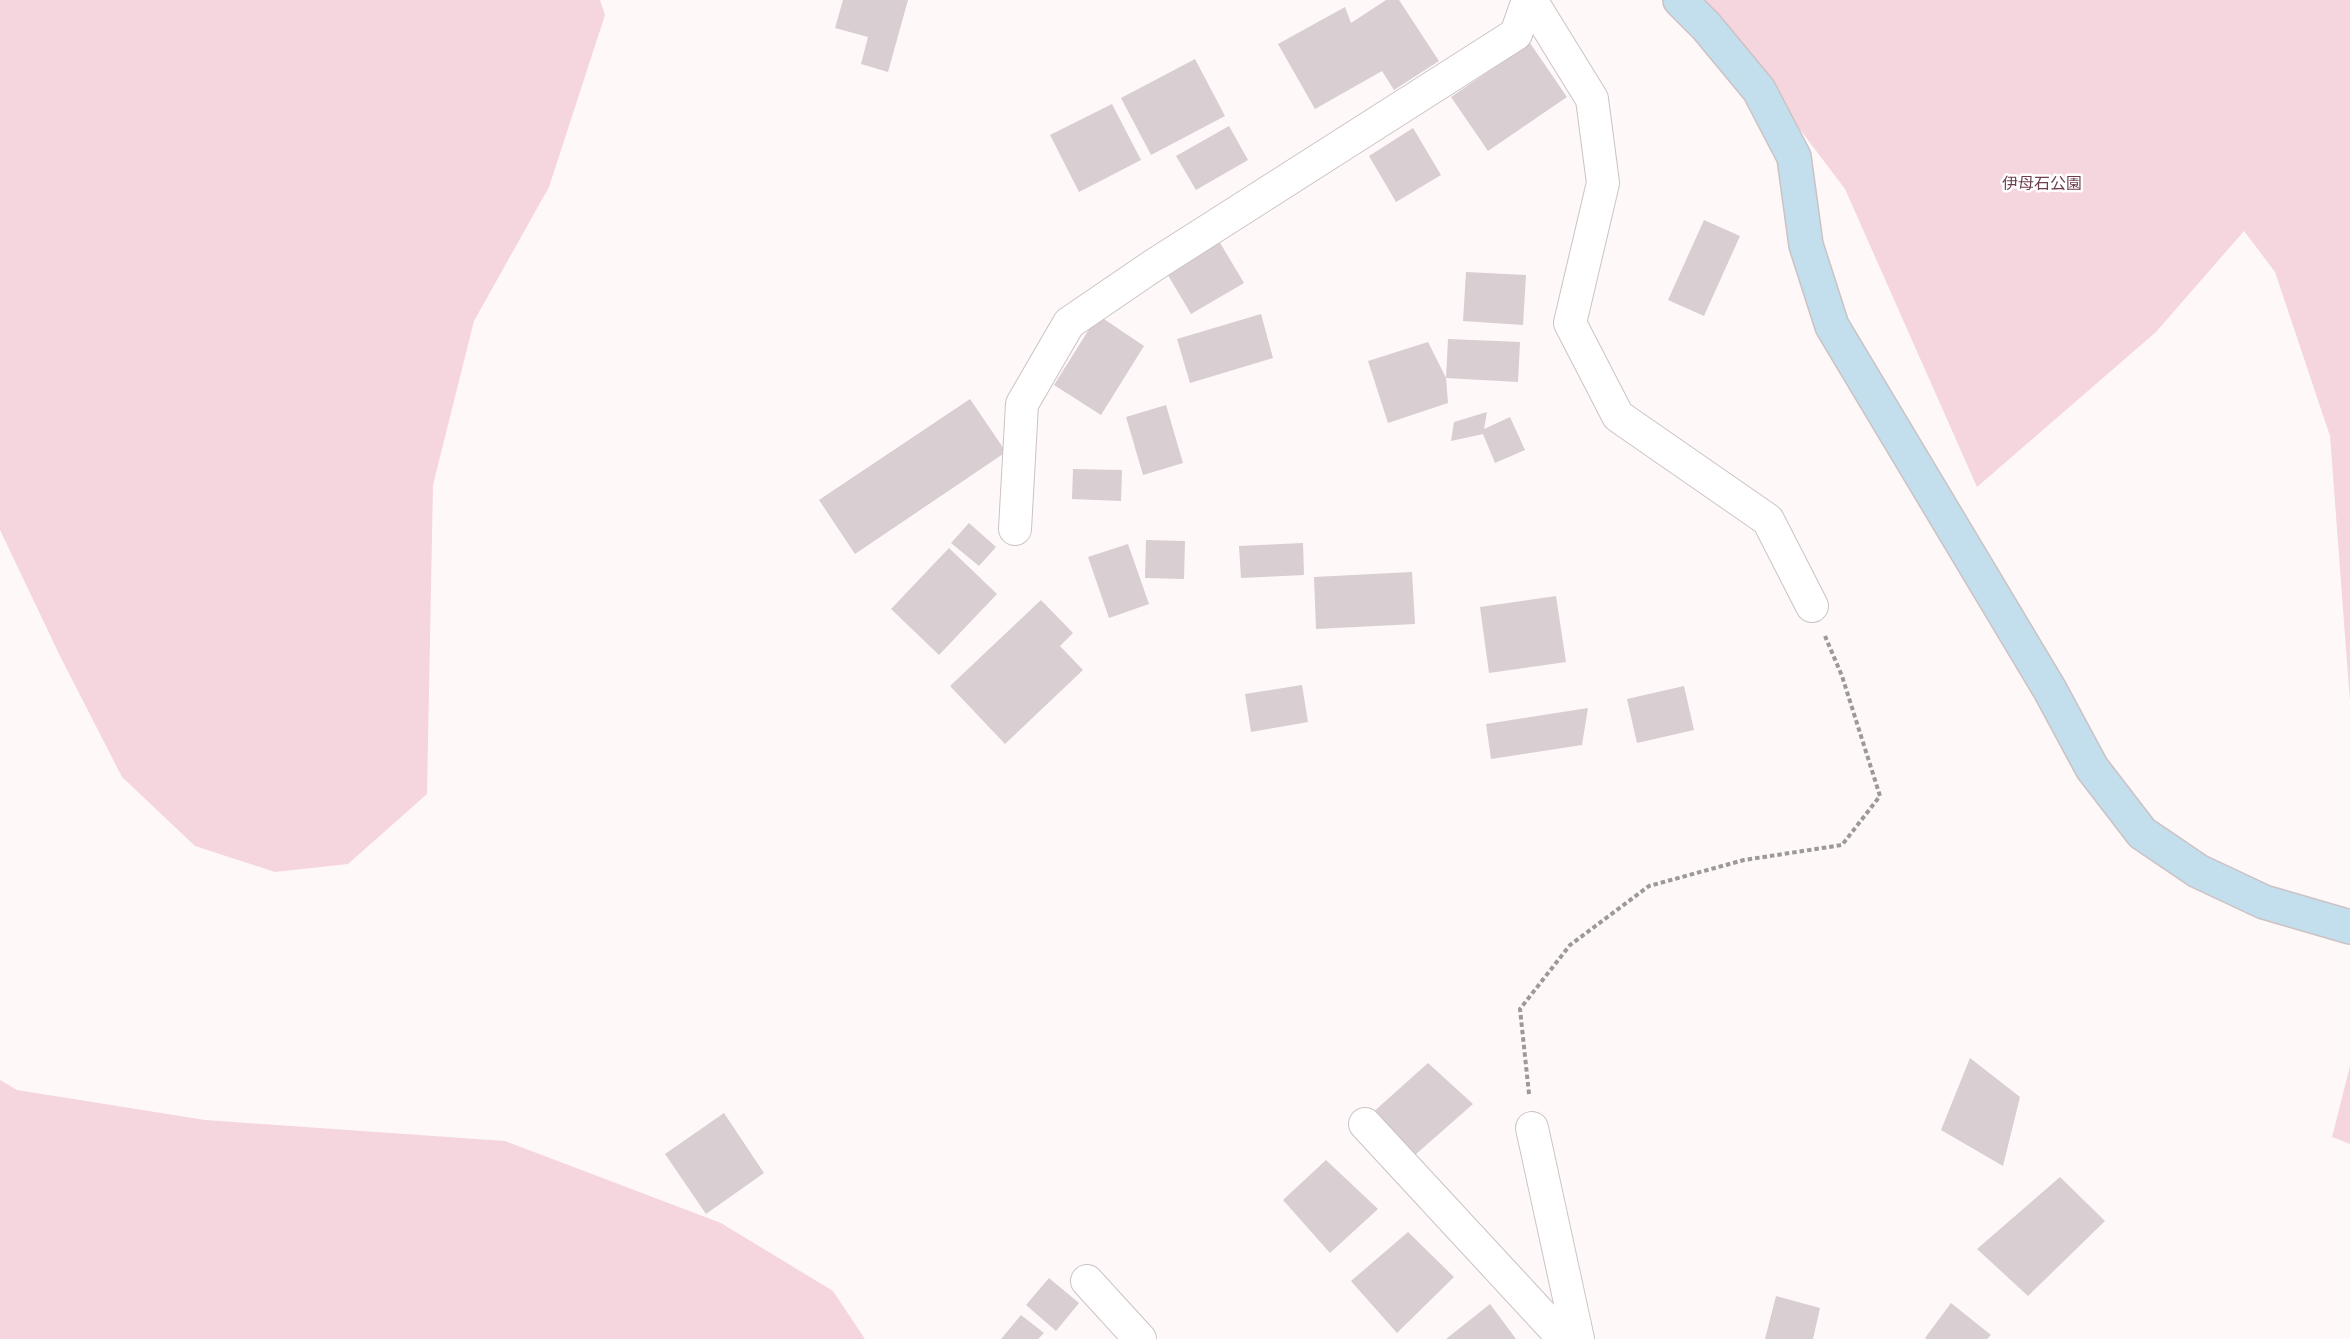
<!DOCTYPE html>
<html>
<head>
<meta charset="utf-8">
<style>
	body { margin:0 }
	canvas { display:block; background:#fef8f9 }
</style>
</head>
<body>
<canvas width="2350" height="1339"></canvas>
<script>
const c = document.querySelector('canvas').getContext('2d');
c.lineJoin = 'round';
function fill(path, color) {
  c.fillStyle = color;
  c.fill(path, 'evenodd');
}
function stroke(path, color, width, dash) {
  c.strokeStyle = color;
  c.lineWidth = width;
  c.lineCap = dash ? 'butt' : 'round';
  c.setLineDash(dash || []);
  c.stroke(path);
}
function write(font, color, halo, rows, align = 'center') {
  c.font = font + ' "PT Sans","Noto Sans JP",sans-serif';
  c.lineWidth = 5;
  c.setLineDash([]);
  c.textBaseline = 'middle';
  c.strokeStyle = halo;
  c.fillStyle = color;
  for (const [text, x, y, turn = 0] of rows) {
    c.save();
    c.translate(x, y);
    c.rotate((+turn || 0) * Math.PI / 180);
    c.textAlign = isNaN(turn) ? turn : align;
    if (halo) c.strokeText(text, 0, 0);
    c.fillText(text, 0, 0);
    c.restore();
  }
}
const green = new Path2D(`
	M 0,0 L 600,0 L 605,15 L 549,187 L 474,321 L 433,485 L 427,794 L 348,864 L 275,872 L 195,846 L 122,777 L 60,656 L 0,530 Z
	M 1702,0 L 2350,0 L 2350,702 L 2330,436 L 2275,272 L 2244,231 L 2156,332 L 1977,487 L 1845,189 Z
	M 2350,1066 L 2350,1144 L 2332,1137 Z
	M 0,1080 L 17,1090 L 205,1120 L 505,1141 L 721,1223 L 833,1291 L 865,1339 L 0,1339 Z`);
const building = new Path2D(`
	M 843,0 L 908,0 L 888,72 L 861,64 L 868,37 L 835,28 Z
	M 1386,0 L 1399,0 L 1439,61 L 1394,90 L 1382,71 L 1315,109 L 1278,44 L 1345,7 L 1351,23 Z
	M 1530,43 L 1567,97 L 1488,151 L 1451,97 Z
	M 1195,59 L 1225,116 L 1151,155 L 1121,98 Z
	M 1112,104 L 1141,160 L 1079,192 L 1050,135 Z
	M 1229,126 L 1248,160 L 1196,190 L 1176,156 Z
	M 1413,128 L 1441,175 L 1396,202 L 1369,156 Z
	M 1704,220 L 1740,236 L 1704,316 L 1668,300 Z
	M 1219,241 L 1244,283 L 1191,314 L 1166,272 Z
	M 1466,272 L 1526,275 L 1523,325 L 1463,321 Z
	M 1261,314 L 1273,358 L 1190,383 L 1177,339 Z
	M 1098,315 L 1144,346 L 1101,415 L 1054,385 Z
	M 1448,339 L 1520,342 L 1518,382 L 1446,378 Z
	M 1428,342 L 1446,378 L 1448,403 L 1388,423 L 1368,361 Z
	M 970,399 L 1006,452 L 855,554 L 819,500 Z
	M 1166,405 L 1183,463 L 1143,475 L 1126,417 Z
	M 1487,412 L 1484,429 L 1510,417 L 1525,450 L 1495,463 L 1483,434 L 1451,441 L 1454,422 Z
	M 1073,469 L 1122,470 L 1121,501 L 1072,499 Z
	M 969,523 L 996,547 L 979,566 L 951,543 Z
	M 1146,540 L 1185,541 L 1184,579 L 1145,578 Z
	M 1303,543 L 1304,575 L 1241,578 L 1239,546 Z
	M 1128,544 L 1149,604 L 1109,618 L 1088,557 Z
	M 949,548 L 997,594 L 939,655 L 891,609 Z
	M 1412,572 L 1415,624 L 1316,629 L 1314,577 Z
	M 1556,596 L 1566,662 L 1489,673 L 1480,607 Z
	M 1041,600 L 1073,633 L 1060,646 L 1083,670 L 1005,744 L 950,686 Z
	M 1302,685 L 1308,722 L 1251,732 L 1245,694 Z
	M 1684,686 L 1694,730 L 1637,743 L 1627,699 Z
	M 1588,708 L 1582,745 L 1491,759 L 1486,724 Z
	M 1970,1058 L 2020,1097 L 2003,1166 L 1941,1130 Z
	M 1428,1063 L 1473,1104 L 1407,1162 L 1371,1114 Z
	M 724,1113 L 764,1173 L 706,1214 L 665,1154 Z
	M 1326,1160 L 1378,1209 L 1330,1253 L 1283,1200 Z
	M 2060,1177 L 2105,1221 L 2028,1296 L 1977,1249 Z
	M 1408,1232 L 1454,1277 L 1397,1333 L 1351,1281 Z
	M 1049,1278 L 1079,1303 L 1056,1331 L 1026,1305 Z
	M 1776,1296 L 1820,1308 L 1813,1339 L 1765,1339 Z
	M 1951,1303 L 1991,1335 L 1987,1339 L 1926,1339 L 1925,1338 Z
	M 1490,1304 L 1516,1339 L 1446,1339 Z
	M 1021,1315 L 1044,1333 L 1038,1339 L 1001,1339 Z`);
const path = new Path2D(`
	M 1529,1094 L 1520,1009 L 1570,945 L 1649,886 L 1744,860 L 1842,845 L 1880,796 L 1842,676 L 1825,636`);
const street = new Path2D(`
	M 1531,0 L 1592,99 L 1603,183 L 1570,323 L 1618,416 L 1768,520 L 1812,606
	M 1015,529 L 1022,404 L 1069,323 L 1154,265 L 1516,34 L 1528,0
	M 1365,1124 L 1564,1339
	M 1532,1128 L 1578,1339
	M 1087,1281 L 1140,1339`);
const secondary = new Path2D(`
	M 1680,0 L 1706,26 L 1759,90 L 1794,157 L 1806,245 L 1832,326 L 2050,690 L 2092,768 L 2142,833 L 2198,871 L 2264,902 L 2350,927`);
const parkNames = [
	["伊母石公園",2042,184]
];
fill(green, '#f6d6de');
fill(building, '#d9ced1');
stroke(street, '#ccc2c4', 34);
stroke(secondary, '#ccc2c4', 36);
stroke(path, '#9d9899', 4, [4.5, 3]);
stroke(street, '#fff', 32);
stroke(secondary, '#c3deec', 33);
write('16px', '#6e3e4d', '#fff', parkNames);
</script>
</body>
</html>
